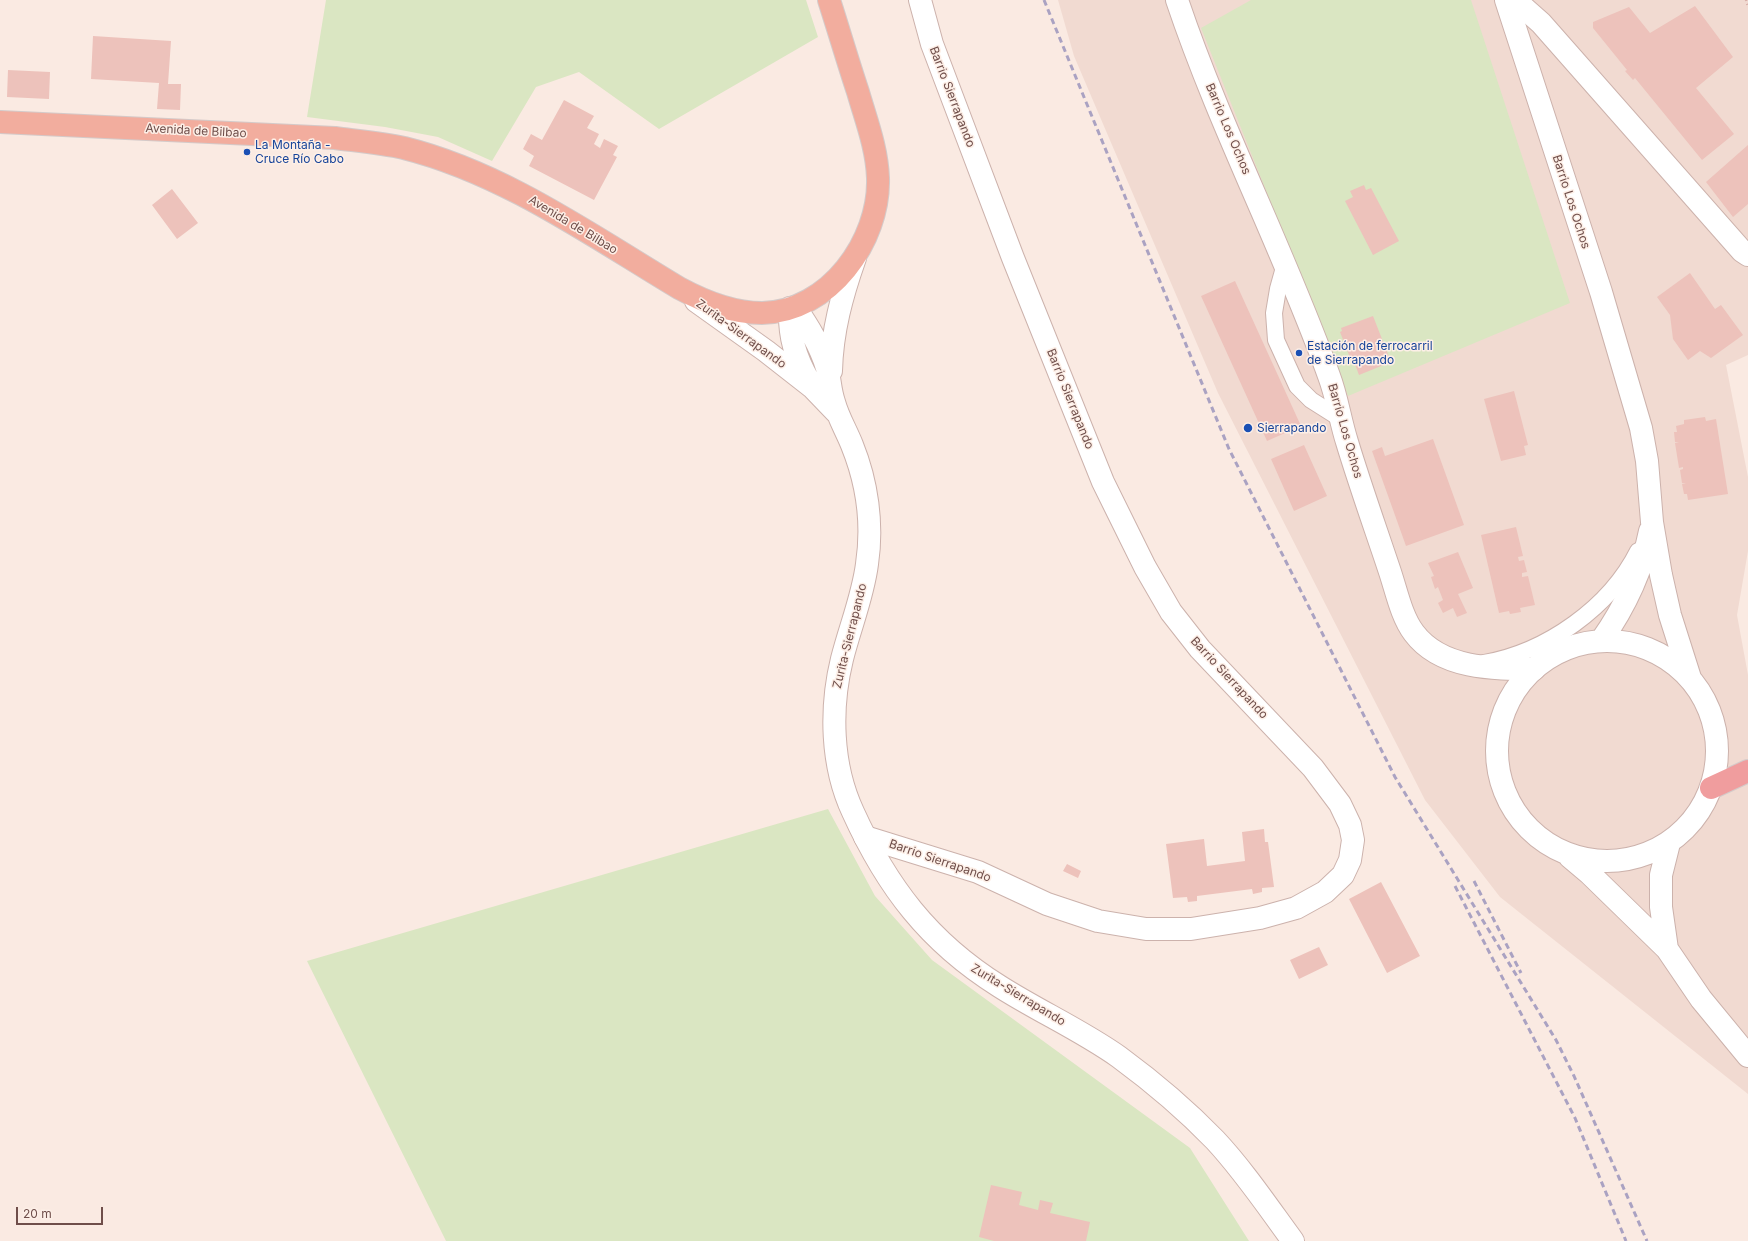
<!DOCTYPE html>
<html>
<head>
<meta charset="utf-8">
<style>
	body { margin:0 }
	#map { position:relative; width:1748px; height:1241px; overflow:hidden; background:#faeae2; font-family:Inter,sans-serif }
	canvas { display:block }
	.scale { position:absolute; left:16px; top:1207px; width:87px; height:18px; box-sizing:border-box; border:2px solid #6f4e4a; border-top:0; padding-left:5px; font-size:12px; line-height:14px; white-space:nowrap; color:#6f4e4a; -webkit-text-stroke:3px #fdefe7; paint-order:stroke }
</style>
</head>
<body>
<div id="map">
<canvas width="1748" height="1241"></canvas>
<div class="scale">20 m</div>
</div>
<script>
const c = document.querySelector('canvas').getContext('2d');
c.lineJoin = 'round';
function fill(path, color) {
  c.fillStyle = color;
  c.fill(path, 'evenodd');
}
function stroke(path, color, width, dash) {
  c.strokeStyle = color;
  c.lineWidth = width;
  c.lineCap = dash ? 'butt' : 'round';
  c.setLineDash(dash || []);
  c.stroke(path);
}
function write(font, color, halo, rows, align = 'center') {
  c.font = font + ' Inter,sans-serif';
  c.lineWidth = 3;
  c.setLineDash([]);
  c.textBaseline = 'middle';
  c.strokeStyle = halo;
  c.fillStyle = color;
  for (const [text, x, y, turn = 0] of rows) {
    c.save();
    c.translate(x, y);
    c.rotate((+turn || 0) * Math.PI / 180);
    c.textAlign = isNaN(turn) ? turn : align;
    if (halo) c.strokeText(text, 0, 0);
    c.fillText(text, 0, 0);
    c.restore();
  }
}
const residential = new Path2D(`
	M 1058,0 L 1748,0 L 1748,355 L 1726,365 L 1748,477 L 1748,551 L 1737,615 L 1748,675 L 1748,1094 L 1500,897 L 1425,800 L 1218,393 L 1074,56 Z`);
const green = new Path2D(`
	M 326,0 L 806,0 L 818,37 L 659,129 L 579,72 L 536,87 L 492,161 L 438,137 L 385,127 L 307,117 Z
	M 1251,0 L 1471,0 L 1570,303 L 1348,396 L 1201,28 Z
	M 828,809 L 875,896 L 932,960 L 1190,1148 L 1249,1241 L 446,1241 L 307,961 Z`);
const building = new Path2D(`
	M 1695,6 L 1733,57 L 1696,88 L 1734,134 L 1702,160 L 1635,78 L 1633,80 L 1625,71 L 1627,70 L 1593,28 L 1593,22 L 1629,7 L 1650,33 Z
	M 93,36 L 171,41 L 168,84 L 181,84 L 180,110 L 157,109 L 159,83 L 91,79 Z
	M 8,70 L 50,72 L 49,99 L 7,97 Z
	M 564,100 L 594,116 L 587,128 L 599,134 L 594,144 L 600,148 L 604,139 L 618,146 L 613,155 L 617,157 L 594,200 L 529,166 L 534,156 L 523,149 L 531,134 L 542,140 Z
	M 1748,145 L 1748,204 L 1733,217 L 1706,182 Z
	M 1364,185 L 1366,190 L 1371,188 L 1399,241 L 1373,255 L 1345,201 L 1353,197 L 1350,191 Z
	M 172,189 L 198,223 L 177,239 L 152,205 Z
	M 1690,273 L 1715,309 L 1721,305 L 1743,335 L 1711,358 L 1700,351 L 1688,360 L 1673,339 L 1670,315 L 1657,297 Z
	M 1235,281 L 1301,426 L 1267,441 L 1201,296 Z
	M 1373,316 L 1391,362 L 1359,375 L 1353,359 L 1351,360 L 1340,332 L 1342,331 L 1341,328 Z
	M 1514,391 L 1528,445 L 1524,446 L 1526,455 L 1501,461 L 1484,399 Z
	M 1705,417 L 1706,421 L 1716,419 L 1728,494 L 1688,500 L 1687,494 L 1684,494 L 1682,484 L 1686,483 L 1682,483 L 1680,470 L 1683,469 L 1683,467 L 1679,468 L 1675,443 L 1679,442 L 1675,442 L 1674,432 L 1677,432 L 1676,426 L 1684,424 L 1684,420 Z
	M 1433,439 L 1464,525 L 1406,546 L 1372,451 L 1382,447 L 1385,456 Z
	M 1304,445 L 1327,496 L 1294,511 L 1271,459 Z
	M 1516,527 L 1523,556 L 1518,557 L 1519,561 L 1524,560 L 1527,572 L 1522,573 L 1522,577 L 1528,576 L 1535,605 L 1520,608 L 1521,612 L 1510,614 L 1509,611 L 1499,613 L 1481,535 Z
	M 1458,552 L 1473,588 L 1458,594 L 1467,613 L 1457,617 L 1453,608 L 1443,613 L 1438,603 L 1443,600 L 1438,587 L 1435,589 L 1431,577 L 1434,576 L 1428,563 Z
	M 1264,829 L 1265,842 L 1268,842 L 1274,887 L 1262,888 L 1262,892 L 1253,894 L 1252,889 L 1197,896 L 1197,901 L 1188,902 L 1187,897 L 1173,898 L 1166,844 L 1204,839 L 1207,866 L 1245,861 L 1242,832 Z
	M 1067,864 L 1081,871 L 1078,878 L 1063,871 Z
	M 1381,882 L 1420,956 L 1387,973 L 1349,899 Z
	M 1319,947 L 1328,965 L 1299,979 L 1290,960 Z
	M 991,1185 L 1022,1192 L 1019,1205 L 1038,1210 L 1040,1200 L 1053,1203 L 1050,1213 L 1090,1222 L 1086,1241 L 994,1241 L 979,1237 Z`);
const path = new Path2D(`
	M 1746,0 L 1748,6`);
const service = new Path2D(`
	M 1285,264 L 1278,289 L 1274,313 L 1276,340 L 1297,386 L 1311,400 L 1341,419
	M 1484,663 C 1547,652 1610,607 1638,551`);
const minor = new Path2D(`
	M 1177,0 C 1220,128 1283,248 1329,376 C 1337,397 1340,420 1347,442 C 1360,485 1375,527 1389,569 C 1396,589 1401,616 1414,633 C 1441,669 1493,669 1534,669
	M 1515,0 L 1541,23 L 1742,251 L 1748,255
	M 865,837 L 978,872 L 1047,904 L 1098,921 L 1146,929 L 1191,929 L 1260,918 L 1296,908 L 1325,892 L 1343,875 L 1350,860 L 1353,840 L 1350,825 L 1340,804 L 1313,768 L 1200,649 L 1171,612 L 1145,567 L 1103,482 L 1013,258 L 932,44 L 920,0`);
const tertiary = new Path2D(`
	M 1506,0 L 1601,292 L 1641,428 L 1647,461 L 1652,522 L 1661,575 L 1670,615 L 1690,678
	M 696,301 L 766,351 L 812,387 L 836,412
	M 795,307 C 808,326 820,345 827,368 C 830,379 830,391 834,402 C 838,417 846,430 852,445 C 867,482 873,524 867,564 C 863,596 850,627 842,659 C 830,708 831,765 853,812 C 887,887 929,942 999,986 C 1038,1011 1081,1030 1119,1057 C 1153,1082 1186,1110 1215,1140 C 1244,1171 1268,1207 1293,1241
	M 790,308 C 789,336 795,357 809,381
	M 831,371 C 832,331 842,295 855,258
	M1497 751a110 110 0 1 1 220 0a110 110 0 1 1-220 0Z
	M 1601,641 C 1625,607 1642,572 1650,531
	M 1570,857 L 1589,873 L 1667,949 L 1701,999 L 1748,1056
	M 1667,949 L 1661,907 L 1661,875 L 1669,843`);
const trunk = new Path2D(`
	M 0,122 L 335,138 C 358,141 381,143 404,148 C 504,173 592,236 679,288 C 705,302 732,313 762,313 C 829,312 880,241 878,178 C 877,148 866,120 858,92 C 848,62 839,31 829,0`);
const motorway = new Path2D(`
	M 1711,788 L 1748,771`);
const rail = new Path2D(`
	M 1044,0 L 1229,449 L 1395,777 L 1556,1040 L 1574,1076 L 1647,1241
	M 1474,881 L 1521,973
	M 1455,886 L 1575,1118 L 1626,1241`);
const markers = [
	[247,152,4,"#1a4fb4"],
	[1299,353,4,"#1a4fb4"],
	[1248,428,5,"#1a4fb4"]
];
const streetNames = [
	["Barrio Sierrapando",952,97,69],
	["Barrio Los Ochos",1228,129,67],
	["Avenida de Bilbao",196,131,3],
	["Barrio Los Ochos",1571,202,72],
	["Avenida de Bilbao",573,225,31],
	["Zurita-Sierrapando",741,334,36],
	["Barrio Sierrapando",1070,399,68],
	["Barrio Los Ochos",1345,431,74],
	["Zurita-Sierrapando",850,636,-76],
	["Barrio Sierrapando",1229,678,47],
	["Barrio Sierrapando",940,861,19],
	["Zurita-Sierrapando",1018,995,31]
];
const transitNames = [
	["La Montaña -",255,145],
	["Cruce Río Cabo",255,159],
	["Estación de ferrocarril",1307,346],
	["de Sierrapando",1307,360],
	["Sierrapando",1257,428]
];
fill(residential, '#f1dad1');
fill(green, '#dae6c2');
fill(building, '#edc2bb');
stroke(service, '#ccb2ac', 18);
stroke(minor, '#ccb2ac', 24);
stroke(tertiary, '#ccb2ac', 24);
stroke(trunk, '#d4cac9', 24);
stroke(motorway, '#d4cac9', 24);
stroke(path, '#d2a59f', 2.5, [1, 3]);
stroke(service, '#fff', 16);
stroke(minor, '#fff', 22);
stroke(tertiary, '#fff', 22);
stroke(trunk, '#f2ad9e', 22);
stroke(motorway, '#f09d9e', 22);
stroke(rail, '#aaa2c2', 3, [6, 4]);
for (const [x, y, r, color] of markers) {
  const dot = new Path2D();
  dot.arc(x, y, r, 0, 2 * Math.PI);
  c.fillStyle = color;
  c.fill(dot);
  stroke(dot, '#fdefe7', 1.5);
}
write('12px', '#6f4e4a', '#fdefe7', streetNames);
write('12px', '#164399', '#fdefe7', transitNames, 'left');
</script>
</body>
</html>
